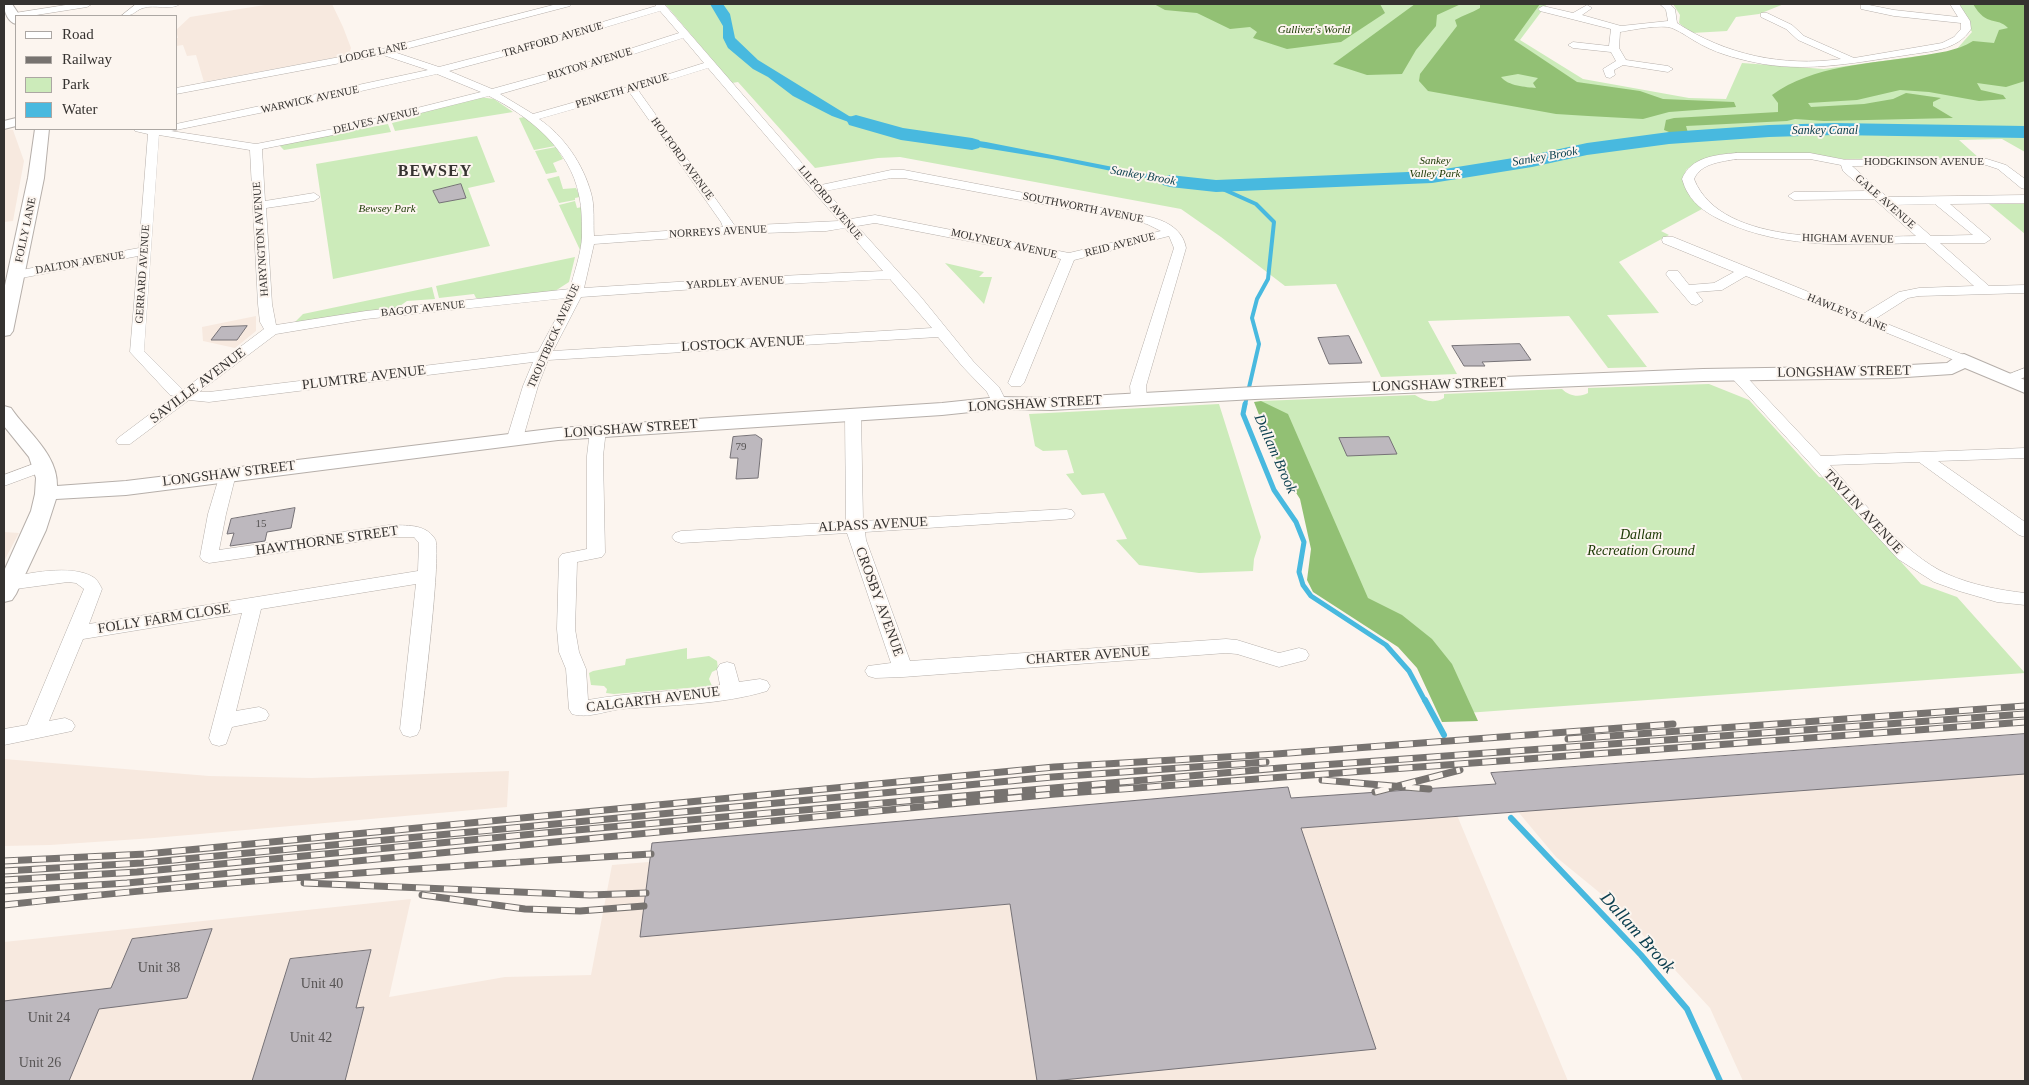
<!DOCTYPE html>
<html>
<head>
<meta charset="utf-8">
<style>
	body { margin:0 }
	#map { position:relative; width:2029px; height:1085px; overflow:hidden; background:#fcf5ef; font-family:"Times New Roman",serif }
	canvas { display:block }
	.frame { position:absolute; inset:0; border:5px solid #353230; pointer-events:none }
	.legend { position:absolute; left:15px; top:15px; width:162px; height:115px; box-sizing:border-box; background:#fcf5ef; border:1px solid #aca7a3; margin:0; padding:6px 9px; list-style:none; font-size:15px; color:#353230 }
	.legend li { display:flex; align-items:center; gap:10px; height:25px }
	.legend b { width:25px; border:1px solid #aca7a3 }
</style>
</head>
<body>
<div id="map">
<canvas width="2029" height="1085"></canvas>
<div class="frame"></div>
<ul class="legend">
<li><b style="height:6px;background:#fff"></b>Road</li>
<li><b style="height:6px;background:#777370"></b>Railway</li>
<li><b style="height:14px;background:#ccebba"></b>Park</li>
<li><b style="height:14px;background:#48b9df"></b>Water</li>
</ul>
</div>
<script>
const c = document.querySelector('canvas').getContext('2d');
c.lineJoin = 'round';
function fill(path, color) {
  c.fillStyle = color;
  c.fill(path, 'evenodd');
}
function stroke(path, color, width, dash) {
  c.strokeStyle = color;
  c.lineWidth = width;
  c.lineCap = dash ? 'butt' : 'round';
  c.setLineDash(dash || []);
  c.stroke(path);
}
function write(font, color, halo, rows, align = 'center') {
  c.font = font + ' "Times New Roman",serif';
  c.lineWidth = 4;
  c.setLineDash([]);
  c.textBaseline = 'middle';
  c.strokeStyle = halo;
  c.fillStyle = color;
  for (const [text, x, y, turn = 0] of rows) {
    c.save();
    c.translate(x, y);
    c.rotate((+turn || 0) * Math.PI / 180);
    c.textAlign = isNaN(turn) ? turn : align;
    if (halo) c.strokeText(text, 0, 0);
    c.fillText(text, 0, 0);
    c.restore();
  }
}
const built = new Path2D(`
	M 271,4 L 332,4 L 343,27 L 351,48 L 350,51 L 354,54 L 204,82 L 196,55 L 187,56 L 183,45 L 176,46 L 176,38 L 178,38 L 176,30 L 190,17 Z
	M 4,129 L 13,130 L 24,161 L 13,221 L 4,222 Z
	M 256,316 L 256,331 L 235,348 L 203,341 L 202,327 Z
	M 4,532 L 19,533 L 4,561 Z
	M 2025,754 L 2025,1081 L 1743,1081 L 1710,1008 L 1616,906 L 1556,857 L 1499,789 Z
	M 4,759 L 209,776 L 312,778 L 509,771 L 507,807 L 154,838 L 50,845 L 4,846 Z
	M 1449,796 L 1568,1081 L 4,1081 L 4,942 L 411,899 L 389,997 L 505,977 L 591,975 L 612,865 Z`);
const green = new Path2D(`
	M 665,4 L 1547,4 L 1520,40 L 1583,79 L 1689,98 L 1726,99 L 1742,63 L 1824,69 L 1955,51 L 1972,32 L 1958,8 L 1957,4 L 2025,4 L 2025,152 L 2002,139 L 1959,140 L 1979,158 L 1843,159 L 1803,153 L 1734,155 L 1699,161 L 1686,170 L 1683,182 L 1691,198 L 1702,209 L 1661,231 L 1669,235 L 1619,262 L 1659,313 L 1607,315 L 1647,367 L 1608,368 L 1569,316 L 1428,321 L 1457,374 L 1381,377 L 1336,284 L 1285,286 L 1221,237 L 1181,209 L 900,157 L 878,158 L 815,168 L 738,82 L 732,83 Z
	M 1673,4 L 1784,4 L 1759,14 L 1736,17 L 1727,31 L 1692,33 L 1679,23 L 1680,15 Z
	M 480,97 L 494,99 L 513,112 L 395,131 L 392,123 L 417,117 L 419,113 Z
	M 525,117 L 546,135 L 555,146 L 534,150 L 519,118 Z
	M 388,124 L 391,132 L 284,150 L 278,144 Z
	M 477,136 L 495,182 L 468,188 L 490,246 L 333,279 L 316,164 Z
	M 556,147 L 563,159 L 553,163 L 557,172 L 546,174 L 535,151 Z
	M 559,176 L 563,189 L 576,188 L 580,197 L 575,198 L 575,200 L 559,203 L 547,179 Z
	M 575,201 L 577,208 L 582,207 L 583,236 L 580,250 L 559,205 Z
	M 1989,204 L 2025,204 L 2025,234 Z
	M 575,257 L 569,282 L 552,293 L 483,299 L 476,298 L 474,294 L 439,298 L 436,286 Z
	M 945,263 L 984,272 L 979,277 L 992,277 L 984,304 Z
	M 432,287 L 435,299 L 407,301 L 397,308 L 294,323 L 303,314 Z
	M 1709,384 L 1749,400 L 1819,477 L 1825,478 L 1921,584 L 1957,597 L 2025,673 L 1466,713 L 1360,600 L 1261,401 L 1415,395 C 1424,401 1434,404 1444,398 L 1444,394 L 1562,389 C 1569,396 1579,398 1588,393 L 1588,388 Z
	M 1219,404 L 1261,537 L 1254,559 L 1253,571 L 1199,573 L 1139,565 L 1116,540 L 1127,539 L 1104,493 L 1082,495 L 1066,474 L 1074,473 L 1067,450 L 1043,451 L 1035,446 L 1029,414 Z
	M 687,648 L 687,659 L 709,656 L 717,661 L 718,669 L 712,672 L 709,679 L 712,686 L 614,694 L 606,693 L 607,689 L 604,686 L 591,685 L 589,673 L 593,671 L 625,665 L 626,659 Z`);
const forest = new Path2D(`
	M 1154,4 L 1380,4 L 1385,13 L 1341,42 L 1287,49 L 1253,38 L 1257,32 L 1250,27 L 1230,29 L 1197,13 L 1165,10 Z
	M 1415,4 L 1461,4 L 1437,15 L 1436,26 L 1416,50 L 1402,74 L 1367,75 L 1333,64 Z
	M 1480,4 L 1540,4 L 1514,40 L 1577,82 L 1640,91 L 1663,99 L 1734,102 L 1736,107 L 1669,112 L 1643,119 L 1588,116 L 1556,114 L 1428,91 L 1419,81 L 1420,74 L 1457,26 L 1455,20 C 1463,15 1472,13 1480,8 ZM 1518,74 L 1538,78 L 1533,83 L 1536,88 C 1526,87 1508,86 1501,77 Z
	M 1973,4 L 2025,4 L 2025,81 L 2006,87 L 1977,83 L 1981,90 L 2003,95 L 2006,99 L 1979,101 L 1929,92 L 1900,90 L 1857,100 L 1808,103 L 1811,107 L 1864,104 L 1893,99 L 1906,93 L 1941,98 L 1933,102 L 1933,106 L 1953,118 L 1824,121 L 1795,119 L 1787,121 L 1686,126 L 1688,133 L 1674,134 L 1664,130 L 1666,120 L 1674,118 L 1778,112 L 1778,103 L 1772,95 C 1813,65 1870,64 1919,56 C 1937,53 1957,51 1973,41 L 1994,43 L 1999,30 L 2008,28 C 1997,16 1987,28 1973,4 Z
	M 1261,401 L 1288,414 L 1368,598 L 1402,615 L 1432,639 L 1452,664 L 1478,721 L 1442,722 L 1417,668 L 1398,647 L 1313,592 L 1307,580 L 1311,549 L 1300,499 L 1279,466 L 1254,402 Z`);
const water = new Path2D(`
	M 710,4 L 723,4 L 730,14 L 735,38 L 758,60 L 849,116 L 894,129 L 986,142 L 1174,179 L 1213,181 L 1210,188 L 1191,187 L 1052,159 L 868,129 L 832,116 L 793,96 L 768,77 L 753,69 L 728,48 L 723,38 L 723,26 Z`);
const streamFar2 = new Path2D(`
	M 1216,186 L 1256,204 L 1274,222 L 1268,279 L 1257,299 L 1252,318 L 1259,344 L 1245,405`);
const streamFar1 = new Path2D(`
	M 1245,404 L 1243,414 L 1274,490 L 1296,522 L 1304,542 L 1299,572 L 1303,585 L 1311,596 L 1386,645 L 1409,671 L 1425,701`);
const stream = new Path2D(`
	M 1425,700 L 1444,735
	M 1511,818 L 1641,955 L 1687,1009 L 1720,1081`);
const river = new Path2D(`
	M 856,115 L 903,128 L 972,138 L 979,140 L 982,144 L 979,148 L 972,150 L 901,140 L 849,125 L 847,121 L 849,117 Z
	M 1834,123 L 2025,126 L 2025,138 L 1834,135 L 1769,137 L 1669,144 L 1587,155 L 1532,167 L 1432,183 L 1216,192 L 1170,187 L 1163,185 L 1160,181 L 1163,177 L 1170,175 L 1216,180 L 1432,171 L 1532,155 L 1587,143 L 1669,132 L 1769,125 Z`);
const building = new Path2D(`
	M 461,184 L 466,198 L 439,203 L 433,191 Z
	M 247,326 L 237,340 L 211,340 L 221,327 Z
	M 1349,336 L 1362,363 L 1329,364 L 1318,338 Z
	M 1520,344 L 1531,360 L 1482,362 L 1485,366 L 1464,366 L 1452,346 Z
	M 756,435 L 762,439 L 758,478 L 736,479 L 738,458 L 730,458 L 733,437 Z
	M 1389,437 L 1397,454 L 1347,456 L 1339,438 Z
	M 295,508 L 291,528 L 267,532 L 265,541 L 230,546 L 234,533 L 227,534 L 231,519 Z
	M 2025,734 L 2025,774 L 1301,828 L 1376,1049 L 1052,1081 L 1037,1081 L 1010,904 L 640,937 L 652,843 L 1288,787 L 1291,798 L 1496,784 L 1491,773 Z
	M 212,929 L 187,998 L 99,1009 L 69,1081 L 4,1081 L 4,1001 L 111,988 L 132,939 Z
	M 371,950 L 356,1008 L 364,1007 L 345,1081 L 252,1081 L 290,959 Z`);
const minor = new Path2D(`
	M 72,4 L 92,4 L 87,7 L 30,16 L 16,16 L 15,19 L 10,16 L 15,13 Z
	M 136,4 L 180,4 C 170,11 155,4 143,8 C 134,11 135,16 121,16 Z
	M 557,4 L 572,4 L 570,6 L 394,52 L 439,67 L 539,41 L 656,6 L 655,4 L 664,4 L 821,185 L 891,170 L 904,170 L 1150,217 C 1167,221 1183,230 1186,248 L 1146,386 L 1147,399 L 1144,402 L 1134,402 L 1131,399 L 1130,386 L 1174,248 L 1169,236 L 1074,260 L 1024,383 L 1021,386 L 1011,386 L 1008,383 L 1061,259 L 875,223 L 857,226 L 921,297 L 973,361 L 999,387 L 1007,403 L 1004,406 L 994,406 L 987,392 L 963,367 L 938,337 L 548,360 L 538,386 L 523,438 L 521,441 L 509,441 L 507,438 L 523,386 L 533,362 L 209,402 L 189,400 L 130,444 L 118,444 L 116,441 L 118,438 L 174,396 L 170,395 L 130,352 L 138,256 L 16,279 L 9,275 L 16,271 L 139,248 L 148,134 L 135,131 L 134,129 L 176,129 L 176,124 L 428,70 L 383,55 L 176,94 L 176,88 L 382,49 ZM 660,11 L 679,33 L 586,63 L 492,89 L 449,71 L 546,45 ZM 683,38 L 704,63 L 628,87 L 533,114 L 500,94 L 594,67 ZM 708,68 L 839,221 L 735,226 L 638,90 ZM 437,74 L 481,92 L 333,129 L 256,144 L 171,131 L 299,105 ZM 630,93 L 721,222 L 723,227 L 594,236 C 593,223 595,206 591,193 C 583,164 564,136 539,119 ZM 489,96 C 529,116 570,149 579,195 C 582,208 582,224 582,237 C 581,254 574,273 570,289 L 366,311 L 276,325 L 272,304 L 266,208 L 314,201 L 320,197 L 314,193 L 265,201 L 262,149 L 333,135 ZM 159,135 L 250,150 L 258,304 L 260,322 L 264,329 L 183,390 L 144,351 ZM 891,178 L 904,178 L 1147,224 L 1161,231 L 1069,253 L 875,215 L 851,219 L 826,191 ZM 845,228 L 883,271 L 739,278 L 584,288 L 594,244 L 731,234 L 826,231 ZM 890,279 L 932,328 L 553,351 L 581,297 L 739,286 ZM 567,298 L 538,352 L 209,392 L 199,392 L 276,334 L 366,319 Z
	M 1660,4 L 1670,4 L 1675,9 L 1677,23 C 1726,55 1783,67 1841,59 L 1798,40 L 1786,29 L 1761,17 L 1761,13 L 1767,13 L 1792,25 L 1804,36 L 1854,58 L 1942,43 L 1954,37 L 1961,29 L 1961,23 L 1894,16 L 1861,9 L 1861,5 L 1864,4 L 1894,10 L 1958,17 L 1950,4 L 1959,4 L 1970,21 L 1971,29 C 1957,51 1930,51 1907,55 C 1859,62 1812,72 1763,64 C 1742,60 1721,55 1702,45 C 1692,40 1682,32 1672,28 C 1662,24 1631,30 1620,32 L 1619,48 L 1626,60 L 1668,66 L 1673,69 L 1668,72 L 1623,65 L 1614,70 L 1615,75 L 1610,78 L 1606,77 L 1603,69 L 1616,61 L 1611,52 L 1573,48 L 1568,45 L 1573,42 L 1609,46 L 1611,29 L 1540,11 L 1538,9 L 1543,6 L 1573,13 L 1587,5 L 1592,8 L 1582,15 L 1621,26 L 1668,21 L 1666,10 Z
	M 1736,153 L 1810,153 L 1846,160 L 1987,159 L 2006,165 L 2025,179 L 2025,189 L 2021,188 L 1998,169 L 1986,165 L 1852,166 L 1887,197 L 2025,195 L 2025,203 L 1950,204 L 1991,239 L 1985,243 L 1940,243 L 1989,286 L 2025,285 L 2025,293 L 1919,296 L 1908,298 L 1875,319 L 1969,357 L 1971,360 L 1969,363 L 1964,364 L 1746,276 L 1722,290 L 1696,292 L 1703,301 L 1696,305 L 1691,304 L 1668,277 L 1666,274 L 1668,271 L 1678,271 L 1689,285 L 1714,283 L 1734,272 L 1663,243 L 1662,240 L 1663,237 L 1673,237 L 1863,314 L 1899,292 L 1919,288 L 1974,286 L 1925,243 C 1856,244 1787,251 1723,221 C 1710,215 1695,206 1688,193 C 1685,189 1684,184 1682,179 C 1691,157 1715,155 1736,153 ZM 1736,159 L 1810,159 L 1841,165 L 1843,171 L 1866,191 L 1794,192 L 1788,196 L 1794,200 L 1874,199 L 1916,236 C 1855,237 1722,249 1694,179 C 1701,163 1721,162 1736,159 ZM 1935,204 L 1973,235 L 1931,236 L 1895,205 Z
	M 2025,368 L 2025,377 L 2009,383 L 2004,382 L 2002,379 L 2004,376 Z
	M 1736,370 L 1741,371 L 1821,456 L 2025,448 L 2025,458 L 1938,461 L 2025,522 L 2025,537 L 2019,535 L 1919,462 L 1830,465 C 1863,501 1903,554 1947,574 C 1972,585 1999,590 2025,593 L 2025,605 L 1997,602 L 1959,591 L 1934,582 L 1898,559 L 1731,377 L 1729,374 L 1731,371 Z
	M 853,409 L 858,411 L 861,414 L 863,521 L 1066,509 L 1072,510 L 1075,514 L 1072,518 L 1066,519 L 865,532 L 866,540 L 910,661 L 1226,639 L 1237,640 L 1279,653 L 1299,648 L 1306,650 L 1309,655 L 1306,660 L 1279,667 L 1237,654 L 1226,653 L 903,677 L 875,678 L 868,676 L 865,671 L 868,666 L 891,663 L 847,533 L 681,543 L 675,541 L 672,537 L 675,533 L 681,531 L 846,522 L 845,414 L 848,411 Z
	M 598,425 L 604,427 L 606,430 L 603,456 L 605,553 L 602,557 L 577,562 L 575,629 L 579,652 L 586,669 L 588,700 C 632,692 676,692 720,685 L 717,669 L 720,664 L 727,662 L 734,664 L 739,682 L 760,679 L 767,681 L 770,686 L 767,691 C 720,705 670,705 621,709 C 605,711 587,719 572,714 L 569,709 L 566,669 L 559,652 L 557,629 L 559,558 L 562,554 L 587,549 L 587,456 L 590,430 L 592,427 Z
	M 44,460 L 50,461 L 52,465 L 50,469 L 4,486 L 4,475 Z
	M 228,469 L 234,470 L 236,474 L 226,514 L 219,550 L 390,525 C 406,526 425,523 435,539 C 442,549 423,705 420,729 L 417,735 L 410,737 L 403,735 L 400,729 L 416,584 L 261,609 L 236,711 L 259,707 L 266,710 L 269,715 L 266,720 L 232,727 L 226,744 L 219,746 L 212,744 L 209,738 L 242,613 L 83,639 L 49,721 L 65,718 L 72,721 L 75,726 L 72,731 L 4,745 L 4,729 L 27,725 L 84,589 L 76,583 L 68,582 L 8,590 L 4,589 L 4,579 C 26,573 72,564 93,577 C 97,579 100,585 102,589 L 89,624 L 418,571 L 419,543 L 414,537 L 390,537 L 209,563 L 203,561 L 200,557 L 208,514 L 220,474 L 222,470 Z`);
const tertiary = new Path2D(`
	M 4,4 L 12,4 L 20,16 L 16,16 L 16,24 C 8,22 4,12 4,4 Z
	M 16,118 L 16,126 L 4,129 L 4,121 Z
	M 35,129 L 49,129 L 44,178 L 13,331 L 10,335 L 4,336 L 4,290 L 28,178 Z
	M 1964,354 L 2025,380 L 2025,393 L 1965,368 L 1952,374 L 1891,378 L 1703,381 L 1255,399 L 1051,410 L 999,409 L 942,415 L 558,440 L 126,495 L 56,499 L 46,530 L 16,594 L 12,600 L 4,602 L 4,571 L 31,511 L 35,494 L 36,478 L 29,457 L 4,426 L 4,406 L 11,408 C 27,432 58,454 57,486 L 126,481 L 558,428 L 942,403 L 999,397 L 1051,398 L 1255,387 L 1703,369 L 1891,366 L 1947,363 L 1957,356 Z`);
const rail = new Path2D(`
	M 1568,739 L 2025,706
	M 1322,780 L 1429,789
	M 1375,792 L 1460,770
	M 4,861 L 146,854 L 1054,767 L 1276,754 L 1673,724
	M 4,871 L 142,863 L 1052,777 L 1266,762
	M 4,880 L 137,872 L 565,831 L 1280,768 L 2025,714
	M 304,883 L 590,895 L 646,893
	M 4,891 L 127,883 L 1055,794 L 2025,722
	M 422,895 L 525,909 L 580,911 L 644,906
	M 4,905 C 219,881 435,867 651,854`);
const farParknames = [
	["Gulliver's World",1314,30],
	["Sankey",1435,161],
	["Valley Park",1435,174],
	["Bewsey Park",387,209]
];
const farStreetnames = [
	["TRAFFORD AVENUE",553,40,-16],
	["LODGE LANE",373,53,-12],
	["RIXTON AVENUE",590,64,-17],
	["PENKETH AVENUE",622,91,-17],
	["WARWICK AVENUE",310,100,-12],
	["DELVES AVENUE",376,121,-13],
	["HOLFORD AVENUE",682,159,54],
	["HODGKINSON AVENUE",1924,162],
	["GALE AVENUE",1885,202,41],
	["LILFORD AVENUE",830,203,50],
	["SOUTHWORTH AVENUE",1083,208,11],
	["FOLLY LANE",26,230,-78],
	["NORREYS AVENUE",718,232,-3],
	["HARYNGTON AVENUE",261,239,-94],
	["HIGHAM AVENUE",1848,239,1],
	["MOLYNEUX AVENUE",1004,244,12],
	["REID AVENUE",1120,245,-14],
	["DALTON AVENUE",80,263,-10],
	["GERRARD AVENUE",143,274,-86],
	["YARDLEY AVENUE",735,283,-3],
	["BAGOT AVENUE",423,309,-6],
	["HAWLEYS LANE",1847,313,22],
	["TROUTBECK AVENUE",554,336,-66]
];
const numberNames = [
	["79",741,447],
	["15",261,524]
];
const farWaternames = [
	["Sankey Canal",1825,131],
	["Sankey Brook",1545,157,-10],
	["Sankey Brook",1143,176,10]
];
const streetNames = [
	["LOSTOCK AVENUE",743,344,-3],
	["LONGSHAW STREET",1844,372,-1],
	["PLUMTRE AVENUE",364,378,-7],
	["LONGSHAW STREET",1439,385,-2],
	["SAVILLE AVENUE",198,386,-37],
	["LONGSHAW STREET",1035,404,-3],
	["LONGSHAW STREET",631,429,-4],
	["LONGSHAW STREET",229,474,-7],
	["TAVLIN AVENUE",1863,512,47],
	["ALPASS AVENUE",873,525,-3],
	["HAWTHORNE STREET",327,541,-8],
	["CROSBY AVENUE",879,602,70],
	["FOLLY FARM CLOSE",164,619,-9],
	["CHARTER AVENUE",1088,656,-4],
	["CALGARTH AVENUE",653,700,-7]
];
const parkNames = [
	["Dallam",1641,535],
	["Recreation Ground",1641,551]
];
const nearNumbernames = [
	["Unit 38",159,968],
	["Unit 40",322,984],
	["Unit 24",49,1018],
	["Unit 42",311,1038],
	["Unit 26",40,1063]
];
const waterNames = [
	["Dallam Brook",1275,454,66]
];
const farDistrictnames = [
	["BEWSEY",435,172]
];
const nearWaternames = [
	["Dallam Brook",1637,933,48]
];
fill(built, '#f7e9df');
fill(green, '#ccebba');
fill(forest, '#92c074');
fill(water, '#48b9df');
stroke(streamFar2, '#48b9df', 4);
stroke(streamFar1, '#48b9df', 5);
stroke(stream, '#48b9df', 6);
fill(river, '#48b9df');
fill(building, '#bdb8be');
stroke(building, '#767277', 1);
stroke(minor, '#b6afaa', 1);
stroke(tertiary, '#b6afaa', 2);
fill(minor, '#fff');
fill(tertiary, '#fff');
stroke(rail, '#777370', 7);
stroke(rail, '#fcf5ef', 5, [14]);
write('italic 11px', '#193600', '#fcf5ef', farParknames);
write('11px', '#353230', '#fcf5ef', farStreetnames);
write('11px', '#575454', null, numberNames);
write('italic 12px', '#0d4050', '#fcf5ef', farWaternames);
write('14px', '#353230', '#fcf5ef', streetNames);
write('italic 14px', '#193600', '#fcf5ef', parkNames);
write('14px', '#575454', null, nearNumbernames);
write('italic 15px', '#0d4050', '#fcf5ef', waterNames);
c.letterSpacing = '1px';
write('bold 16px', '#353230', '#fcf5ef', farDistrictnames);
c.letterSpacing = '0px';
write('italic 18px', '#0d4050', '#fcf5ef', nearWaternames);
</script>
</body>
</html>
